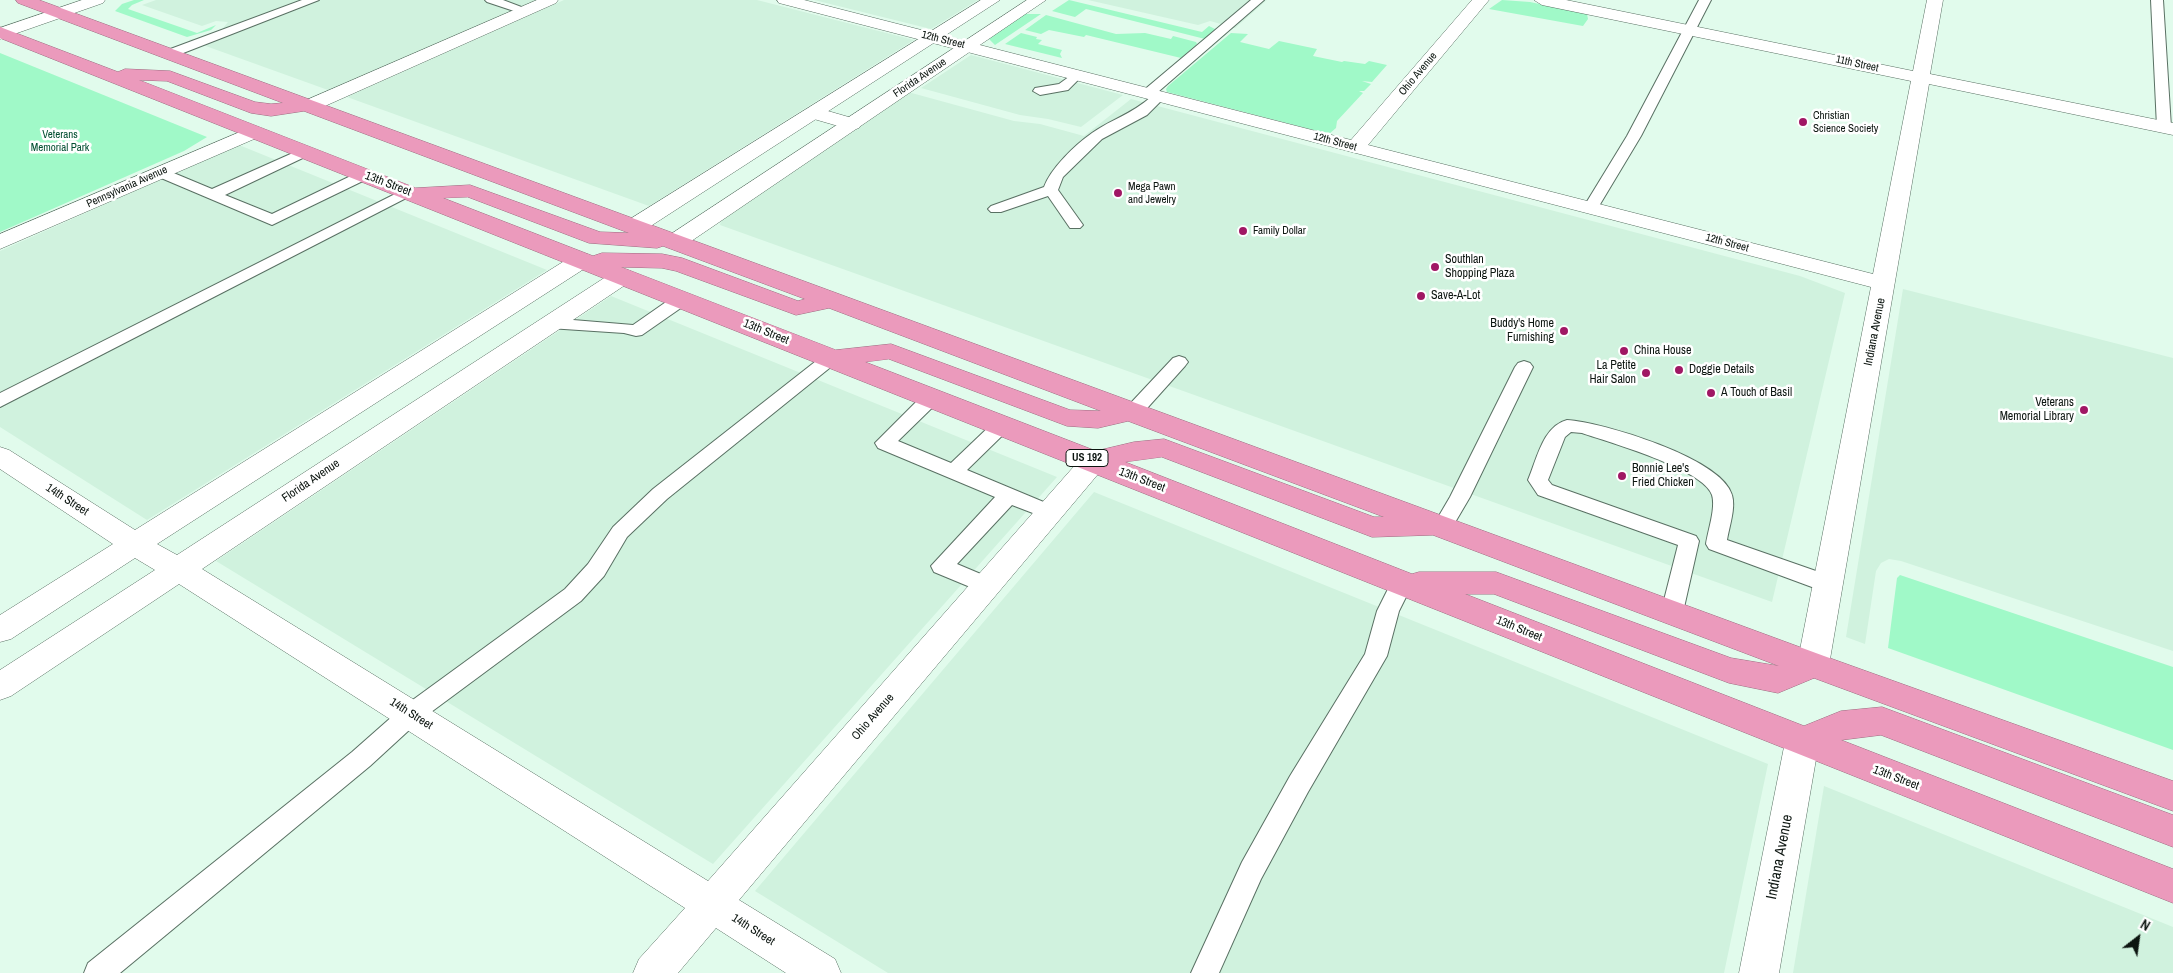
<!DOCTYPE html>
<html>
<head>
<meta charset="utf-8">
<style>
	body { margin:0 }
	#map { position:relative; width:2173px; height:973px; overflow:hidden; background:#e1fbec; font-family:"Archivo Narrow",sans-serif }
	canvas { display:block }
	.north { position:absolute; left:2113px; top:913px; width:50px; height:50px; -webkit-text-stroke:4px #fff; paint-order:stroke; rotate:30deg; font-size:14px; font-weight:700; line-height:20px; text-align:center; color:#0c1510 }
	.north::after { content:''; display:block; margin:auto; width:18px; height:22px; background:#0c1510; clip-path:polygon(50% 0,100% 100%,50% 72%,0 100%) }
</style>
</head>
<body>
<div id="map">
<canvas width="2173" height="973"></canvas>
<div class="north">N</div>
</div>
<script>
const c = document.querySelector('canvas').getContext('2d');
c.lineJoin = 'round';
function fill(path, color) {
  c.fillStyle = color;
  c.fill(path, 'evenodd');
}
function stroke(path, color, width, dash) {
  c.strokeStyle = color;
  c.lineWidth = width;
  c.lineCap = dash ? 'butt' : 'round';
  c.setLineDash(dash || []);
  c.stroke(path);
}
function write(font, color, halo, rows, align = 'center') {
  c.font = font + ' "Archivo Narrow",sans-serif';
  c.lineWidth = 5;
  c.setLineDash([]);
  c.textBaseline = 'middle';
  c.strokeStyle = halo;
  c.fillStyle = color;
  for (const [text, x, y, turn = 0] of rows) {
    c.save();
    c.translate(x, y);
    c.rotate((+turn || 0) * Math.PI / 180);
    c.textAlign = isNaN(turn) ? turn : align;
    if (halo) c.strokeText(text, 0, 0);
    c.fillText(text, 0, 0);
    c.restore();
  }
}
const built = new Path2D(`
	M 156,0 L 536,0 L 328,90 L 189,40 L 220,32 L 228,22 L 216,21 L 202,26 L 142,5 Z
	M 564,0 L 757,0 L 914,40 L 649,206 L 347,97 Z
	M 814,0 L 978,0 L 931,29 Z
	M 1088,0 L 1267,0 L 1235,28 L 1226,28 L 1221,24 L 1210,21 L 1198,25 Z
	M 971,55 L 1123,95 L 1081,127 L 1048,119 L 1020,115 L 921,88 Z
	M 908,92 L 1014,121 L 1040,124 L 1084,136 L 1131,99 L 1800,276 L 1845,293 L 1772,602 L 720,225 L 722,216 Z
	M 239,145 L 547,270 L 147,520 L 0,427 L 0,251 Z
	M 1903,289 L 2173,358 L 2173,651 L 1901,561 L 1889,559 L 1881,563 L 1876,571 L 1865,644 L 1846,637 Z
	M 611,296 L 1057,477 L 713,864 L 216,561 Z
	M 1094,492 L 1768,764 L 1724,973 L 888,973 L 755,891 Z
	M 1824,786 L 2173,927 L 2173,973 L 1793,973 Z`);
const green = new Path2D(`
	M 134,0 L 144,0 L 132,5 L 128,9 L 197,33 L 216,25 L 211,30 L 187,37 L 115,11 L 122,4 Z
	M 1069,0 L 1202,32 L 1209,26 L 1215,29 L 1205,39 L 1086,9 L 1075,17 L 1052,11 Z
	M 1502,0 L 1530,2 L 1587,14 L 1588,19 L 1583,26 L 1489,9 Z
	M 1025,14 L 1041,14 L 995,45 L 989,39 L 993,36 Z
	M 1046,15 L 1116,34 L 1145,33 L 1171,39 L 1173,36 L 1196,42 L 1197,44 L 1181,58 L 1086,35 L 1084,37 L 1049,30 L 1041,34 L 1025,30 Z
	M 1021,33 L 1037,37 L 1036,39 L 1042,40 L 1038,44 L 1062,50 L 1060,54 L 1062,58 L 1005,44 Z
	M 1231,33 L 1248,34 L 1240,42 L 1269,49 L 1279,41 L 1317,49 L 1313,56 L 1342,62 L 1344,61 L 1365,64 L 1369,61 L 1387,65 L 1372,82 L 1362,81 L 1371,84 L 1364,91 L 1359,91 L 1363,93 L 1337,121 L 1336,128 L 1329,134 L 1167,92 L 1166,89 L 1168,86 Z
	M 0,53 L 207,137 L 184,151 L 0,232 Z
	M 1900,575 L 2173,667 L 2173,750 L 1888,648 L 1897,578 Z`);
const lane = new Path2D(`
	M 302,0 L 319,0 L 173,57 L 165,57 L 163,54 L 165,51 Z
	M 485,0 L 503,0 L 532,11 L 526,15 L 487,2 Z
	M 1251,0 L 1264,0 L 1158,92 L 1166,96 L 1147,115 L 1102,139 L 1063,177 L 1058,190 L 1083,225 L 1080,228 L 1070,228 L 1048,196 L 1001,212 L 991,212 L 988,209 L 991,206 L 1044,187 C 1051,168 1075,145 1092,133 C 1112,119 1132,114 1151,97 L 1144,96 L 1142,93 L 1144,90 Z
	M 1699,0 L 1711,0 L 1641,136 L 1596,211 L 1586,211 L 1583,208 L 1627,136 Z
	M 2151,0 L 2163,0 L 2171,127 L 2164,131 L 2157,127 Z
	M 1077,71 L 1083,75 L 1068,90 L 1040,95 L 1033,91 L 1035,88 L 1059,84 Z
	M 304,148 L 309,149 L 311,152 L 309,155 L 225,195 L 272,214 L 359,172 L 364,171 L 371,175 L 369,178 L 272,225 L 154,175 L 152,172 L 159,168 L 164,169 L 212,189 Z
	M 407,188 L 414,192 L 412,195 L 0,407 L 0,393 Z
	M 682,294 L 688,295 L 690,299 L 688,303 L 642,335 L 636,336 L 624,333 L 549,328 L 543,327 L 540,323 L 543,319 L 549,318 L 633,325 L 676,295 Z
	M 831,353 L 837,354 L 840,358 L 837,362 L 667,499 L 627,537 L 604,576 L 581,601 L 419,721 L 370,766 L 120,973 L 84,973 L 88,963 L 352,752 L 403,707 L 565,589 L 588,564 L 613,527 L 653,489 L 825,354 Z
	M 1179,356 L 1185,358 L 1188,362 L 1185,366 L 1141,415 L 1134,417 L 1127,415 L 1125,411 L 1127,407 L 1173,358 Z
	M 1524,361 L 1530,363 L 1533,367 L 1470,497 L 1450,531 L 1443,533 L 1436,531 L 1433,526 L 1450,497 L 1515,367 L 1518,363 Z
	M 931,392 L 938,394 L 940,398 L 938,402 L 898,441 L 951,463 L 995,421 L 1002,419 L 1009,421 L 1011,425 L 1009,429 L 967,470 L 1058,508 L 1061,513 L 1058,518 L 1051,520 L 1012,505 L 957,564 L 995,580 L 998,586 L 995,592 L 987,594 L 934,572 L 931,566 L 995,497 L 878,448 L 875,443 L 924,394 Z
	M 1567,420 C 1602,422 1722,458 1732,495 C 1736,508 1729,527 1727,540 L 1836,578 L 1839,584 L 1836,590 L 1828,592 L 1820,590 L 1709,549 L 1706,544 C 1708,530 1716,508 1712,495 C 1704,469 1608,442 1582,433 L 1571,432 L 1565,437 L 1548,480 L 1552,485 L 1696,536 L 1699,541 L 1683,612 L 1680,618 L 1672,621 L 1664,618 L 1661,612 L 1678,545 L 1538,495 L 1528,480 C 1537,459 1543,426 1567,420 Z
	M 1402,575 L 1410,577 L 1413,583 L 1399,611 L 1387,656 L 1308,792 L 1261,879 L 1219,973 L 1191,973 L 1242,862 L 1290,776 L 1365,654 L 1377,611 L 1394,577 Z`);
const street = new Path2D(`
	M 82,0 L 105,0 L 103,3 L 0,39 L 0,28 Z
	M 537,0 L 558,0 L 556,3 L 316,110 L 302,110 L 300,106 L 302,102 Z
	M 777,0 L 804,0 L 1351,140 L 1472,0 L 1489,0 L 1368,145 L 1873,274 L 1911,81 L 1542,5 L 1534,0 L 1566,0 L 1913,71 L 1927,0 L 1943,0 L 1930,74 L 2173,123 L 2173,135 L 1929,84 L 1829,665 L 1824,674 L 1813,678 L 1802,674 L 1797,665 L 1871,287 L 779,3 Z
	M 814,107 L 859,120 L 861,124 L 859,128 L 852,130 L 807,117 L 805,113 L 807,109 Z
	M 254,126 L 261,128 L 264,132 L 261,136 L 0,249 L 0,234 Z
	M 582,253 L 590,255 L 593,260 L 590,265 L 157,544 L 177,555 L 615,271 L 623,269 L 631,271 L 634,276 L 631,281 L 202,569 L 708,881 L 1084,455 L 1094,452 L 1104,455 L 1107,461 L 1104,467 L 739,900 L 835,959 L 841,973 L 786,973 L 716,928 L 678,973 L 633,973 L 639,959 L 685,908 L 179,584 L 11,696 L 0,700 L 0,670 L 155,570 L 135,558 L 11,639 L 0,642 L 0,615 L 113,544 L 0,469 L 0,447 L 9,450 L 135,530 L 574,255 Z
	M 1802,728 L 1814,732 L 1819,742 L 1779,973 L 1739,973 L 1785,742 L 1790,732 Z`);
const secondary = new Path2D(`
	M 981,0 L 1000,0 L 643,231 L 635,232 L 627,231 L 624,226 L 627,221 Z
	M 1027,0 L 1046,0 L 684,246 L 676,248 L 668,246 L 665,241 L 668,236 Z`);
const highway = new Path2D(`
	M 16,0 L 39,0 L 1824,656 L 2173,781 L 2173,811 L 1814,678 L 1778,693 L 1729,683 L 1494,594 L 1465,594 L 1804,726 L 1841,711 L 1882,707 L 2173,815 L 2173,847 L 1881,735 L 1841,740 L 2173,869 L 2173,903 L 0,38 L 0,27 L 118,72 L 125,69 L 170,71 L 255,102 L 271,104 L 283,103 L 18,3 ZM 139,80 L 167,81 L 251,113 L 271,116 L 304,111 L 629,233 L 600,232 L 470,185 L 416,188 ZM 468,197 L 589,243 L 657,248 L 663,246 L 805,299 L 798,301 L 682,258 L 662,254 L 602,253 L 593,256 L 443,198 ZM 621,267 L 662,268 L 676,271 L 796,315 L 829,308 L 1101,411 L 1070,410 L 891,344 L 836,350 ZM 889,359 L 1067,426 L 1098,428 L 1128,421 L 1384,517 L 1374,517 L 1164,439 L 1134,442 L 1096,451 L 865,362 ZM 1162,457 L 1372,537 L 1433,535 L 1779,666 L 1731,658 L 1496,572 L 1419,572 L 1412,574 L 1125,462 Z`);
const markers = [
	[1803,122,5,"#a01764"],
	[1118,193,5,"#a01764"],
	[1243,231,5,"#a01764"],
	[1435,267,5,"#a01764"],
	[1421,296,5,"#a01764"],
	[1564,331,5,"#a01764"],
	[1624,351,5,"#a01764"],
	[1679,370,5,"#a01764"],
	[1646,373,5,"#a01764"],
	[1711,393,5,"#a01764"],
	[2084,410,5,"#a01764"],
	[1622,476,5,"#a01764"]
];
const farStreetnames = [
	["12th Street",943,40,14],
	["11th Street",1857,64,12],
	["Ohio Avenue",1418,74,-50],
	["Florida Avenue",920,78,-34],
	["12th Street",1335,142,15],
	["Pennsylvania Avenue",127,187,-24],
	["12th Street",1727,243,15]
];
const farPoinames = [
	["Christian",1813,116],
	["Science Society",1813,129],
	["Mega Pawn",1128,187],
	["and Jewelry",1128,200],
	["Family Dollar",1253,231]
];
const farParknames = [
	["Veterans",60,135],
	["Memorial Park",60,148]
];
const shields = [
	[1087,458,42]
];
const shieldNames = [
	["US 192",1087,458]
];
const streetNames = [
	["13th Street",388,184,21],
	["13th Street",766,332,22],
	["Indiana Avenue",1875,332,-79],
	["13th Street",1142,480,21],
	["Florida Avenue",311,481,-34],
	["14th Street",67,500,33],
	["13th Street",1519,629,22],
	["14th Street",411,714,32],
	["Ohio Avenue",873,717,-49],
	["13th Street",1896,778,21],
	["14th Street",753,930,32]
];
const poiNames = [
	["Southlan",1445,260],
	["Shopping Plaza",1445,274],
	["Save-A-Lot",1431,296],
	["Buddy's Home",1554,324,"right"],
	["Furnishing",1554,338,"right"],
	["China House",1634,351],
	["La Petite",1636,366,"right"],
	["Hair Salon",1636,380,"right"],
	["Doggie Details",1689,370],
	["A Touch of Basil",1721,393],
	["Veterans",2074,403,"right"],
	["Memorial Library",2074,417,"right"],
	["Bonnie Lee's",1632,469],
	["Fried Chicken",1632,483]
];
const nearStreetnames = [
	["Indiana Avenue",1780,857,-79]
];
fill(built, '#d0f2de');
fill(green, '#a0f9c8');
stroke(lane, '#597063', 2);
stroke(street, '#597063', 1);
stroke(secondary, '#597063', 1);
stroke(highway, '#9d6b80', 1);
fill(lane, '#fff');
fill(street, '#fff');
fill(secondary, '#fff');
fill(highway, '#eb9abc');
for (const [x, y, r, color] of markers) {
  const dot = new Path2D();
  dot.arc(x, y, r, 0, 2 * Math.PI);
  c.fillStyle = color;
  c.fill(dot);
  stroke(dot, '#fff', 2);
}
write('11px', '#0c1510', '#fff', farStreetnames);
write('11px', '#0c1510', '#fff', farPoinames, 'left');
write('11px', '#004e30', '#fff', farParknames);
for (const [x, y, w] of shields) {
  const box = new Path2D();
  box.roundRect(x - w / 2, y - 8.5, w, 17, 4);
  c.fillStyle = '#fff';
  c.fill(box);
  stroke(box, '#0c1510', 1);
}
write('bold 11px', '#0c1510', null, shieldNames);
write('12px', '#0c1510', '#fff', streetNames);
write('12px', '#0c1510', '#fff', poiNames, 'left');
write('15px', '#0c1510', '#fff', nearStreetnames);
</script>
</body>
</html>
